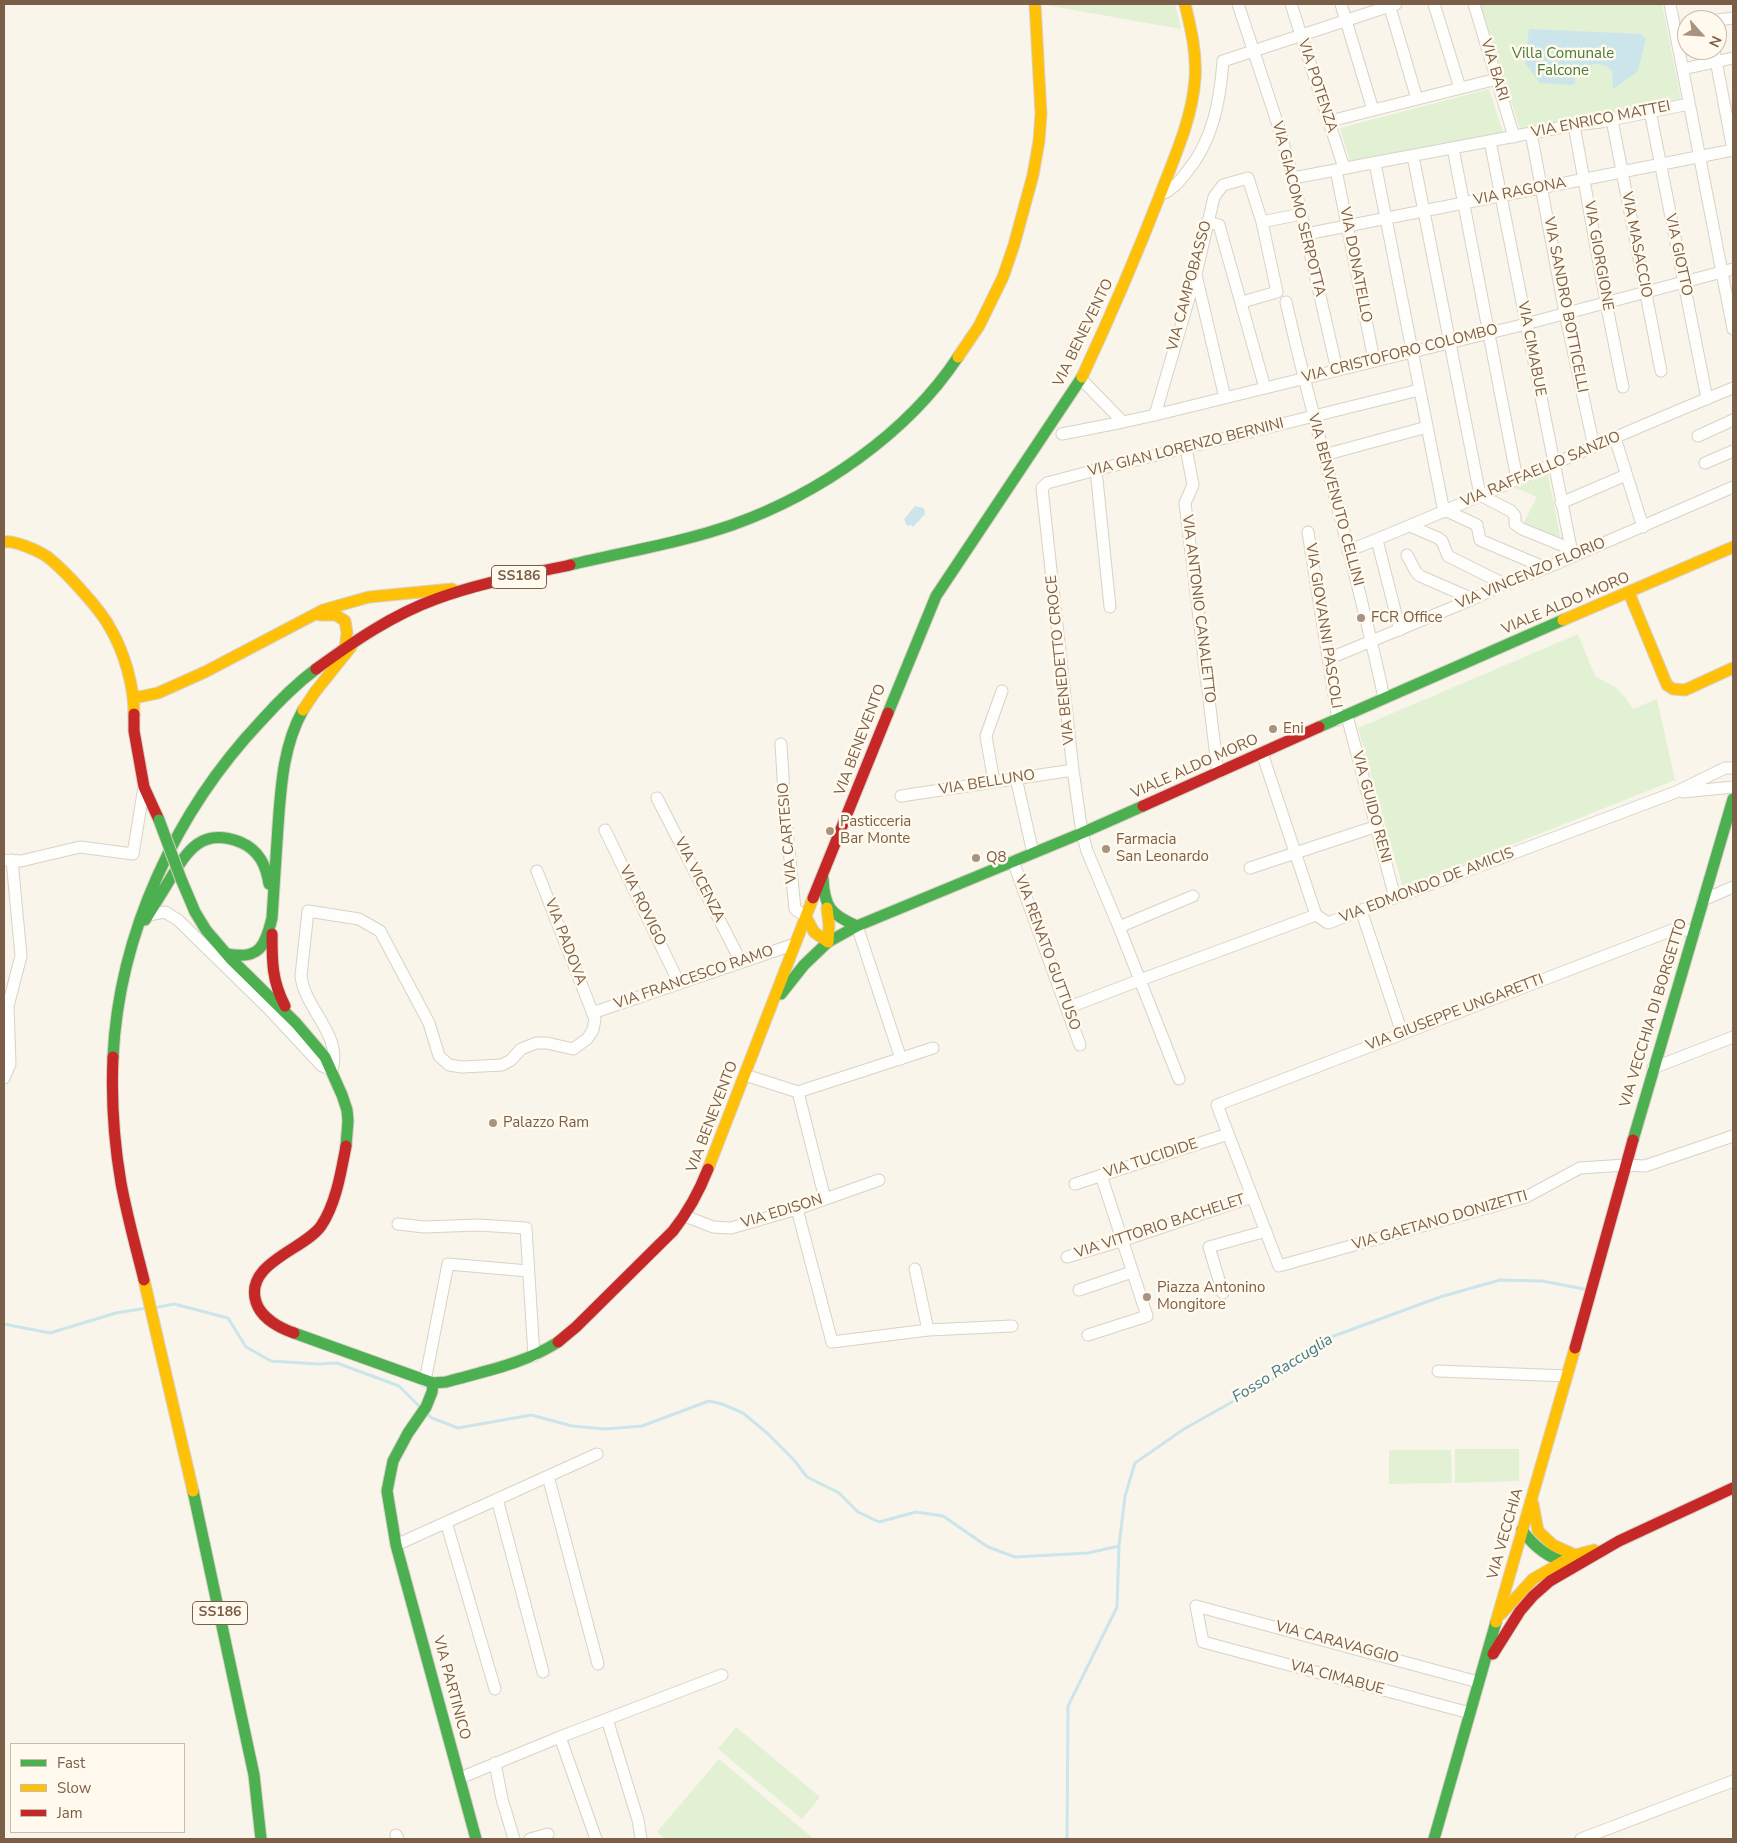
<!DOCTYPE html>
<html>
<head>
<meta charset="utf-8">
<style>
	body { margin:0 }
	#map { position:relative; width:1737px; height:1843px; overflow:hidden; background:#f9f5eb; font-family:"Nunito Sans",sans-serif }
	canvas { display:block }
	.frame { position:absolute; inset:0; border:5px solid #7b5e47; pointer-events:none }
	.legend { position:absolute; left:10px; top:1743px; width:175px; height:90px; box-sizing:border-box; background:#fffaed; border:1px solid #cabcab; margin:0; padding:6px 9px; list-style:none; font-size:15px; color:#7b5e47 }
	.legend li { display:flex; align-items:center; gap:10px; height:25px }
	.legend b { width:25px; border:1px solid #cabcab }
	.north { position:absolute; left:1677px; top:10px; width:50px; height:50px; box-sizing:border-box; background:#fffaed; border:1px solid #cabcab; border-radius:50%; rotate:116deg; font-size:14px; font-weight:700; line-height:20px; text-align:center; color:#7b5e47 }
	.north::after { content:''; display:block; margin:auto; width:18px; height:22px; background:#a79380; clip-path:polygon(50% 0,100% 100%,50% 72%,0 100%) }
</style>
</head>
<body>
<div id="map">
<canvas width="1737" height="1843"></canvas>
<div class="frame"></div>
<ul class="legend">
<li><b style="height:6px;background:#4caf50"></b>Fast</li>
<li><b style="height:6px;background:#ffc107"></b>Slow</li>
<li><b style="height:6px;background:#c62828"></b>Jam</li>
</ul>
<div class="north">N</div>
</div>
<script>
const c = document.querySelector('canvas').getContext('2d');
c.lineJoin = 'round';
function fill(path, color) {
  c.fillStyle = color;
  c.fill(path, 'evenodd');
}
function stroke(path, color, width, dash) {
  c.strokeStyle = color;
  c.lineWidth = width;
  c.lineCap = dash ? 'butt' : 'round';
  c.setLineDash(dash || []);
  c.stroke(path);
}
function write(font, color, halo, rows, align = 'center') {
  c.font = font + ' "Nunito Sans",sans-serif';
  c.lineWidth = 5;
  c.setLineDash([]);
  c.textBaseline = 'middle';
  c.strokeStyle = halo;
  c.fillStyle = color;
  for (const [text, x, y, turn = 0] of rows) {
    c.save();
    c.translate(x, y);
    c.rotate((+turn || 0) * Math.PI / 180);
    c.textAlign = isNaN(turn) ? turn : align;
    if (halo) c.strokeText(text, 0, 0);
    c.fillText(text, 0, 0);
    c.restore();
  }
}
const green = new Path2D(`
	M 1045,4 L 1175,4 L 1181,29 L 1045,5 Z
	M 1480,4 L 1662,4 L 1681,99 L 1679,100 L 1604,114 L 1521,132 Z
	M 1489,89 L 1503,132 L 1350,161 L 1340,128 Z
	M 1548,474 L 1561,540 L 1523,524 L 1537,497 L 1516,488 Z
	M 1578,634 L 1595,676 L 1615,687 L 1626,698 L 1633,709 L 1657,699 L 1675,780 L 1403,888 L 1358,728 Z
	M 1455,1449 L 1519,1449 L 1519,1481 L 1455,1483 Z
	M 1389,1450 L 1451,1450 L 1452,1483 L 1389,1484 Z
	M 736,1727 L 820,1797 L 802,1819 L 718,1749 Z
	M 719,1759 L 814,1839 L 665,1839 L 657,1832 Z`);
const water = new Path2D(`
	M 1529,29 L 1642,34 L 1642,37 L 1646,38 L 1638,71 L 1613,89 L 1612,71 C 1603,61 1583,61 1576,75 C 1575,78 1575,81 1575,83 L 1572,85 L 1540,83 L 1525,63 Z
	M 915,506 L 924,508 L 925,514 L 913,527 L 911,525 L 907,526 L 904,519 Z`);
const stream = new Path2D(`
	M 158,1307 L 174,1304 L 228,1318 L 246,1347 L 271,1361 L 318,1364 L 337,1363 L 399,1386 L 421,1408
	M 4,1324 L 50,1333 L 116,1313 L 147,1308
	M 427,1414 L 432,1418 L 458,1428 L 531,1415 L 572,1426 L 605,1429 L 642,1426 L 709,1401 L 722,1404 L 743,1413 L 767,1433 L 794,1460 L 807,1477 L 839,1493 L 858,1512 L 879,1522 L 916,1512 L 943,1516 L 988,1547 L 1015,1557 L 1088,1553 L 1119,1546
	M 1067,1839 L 1068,1706 L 1117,1607 L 1119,1546 L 1125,1496 L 1135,1463 L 1184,1429 L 1273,1379 L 1323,1340 L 1440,1297 L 1500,1280 L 1542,1281 L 1584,1289`);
const street = new Path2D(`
	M 1238,4 L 1278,125 L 1293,178 L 1337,370
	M 1291,4 L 1344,168
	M 1341,4 L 1373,110
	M 1389,4 L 1417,99
	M 1434,4 L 1460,88
	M 1474,4 L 1514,137
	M 1670,4 L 1733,329
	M 1717,20 L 1733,18
	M 1714,50 L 1733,150
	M 1683,69 L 1733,58
	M 1650,111 L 1707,399
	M 1612,120 L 1661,371
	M 1330,121 L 1497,79
	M 1574,125 L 1606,302 L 1623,387
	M 1531,133 L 1565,313 L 1594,447
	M 1490,141 L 1572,553
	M 1453,148 L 1517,479
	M 1413,156 L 1480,495 L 1511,511 L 1515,516 L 1515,524 L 1522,529 L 1571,549
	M 1375,163 L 1444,512
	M 1336,170 L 1374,360
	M 1293,178 L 1574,125 L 1601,122 L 1689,104
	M 1160,195 C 1172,190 1178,183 1186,173 C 1213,141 1220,101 1223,61 L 1396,4
	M 1207,222 L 1219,225 L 1265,388
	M 1262,222 L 1301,214
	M 1306,234 L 1733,150
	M 1196,275 L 1225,398
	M 1286,302 C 1316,435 1356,565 1384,698
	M 1081,379 L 1123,422 L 1155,415 L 1518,326 L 1733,269
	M 1155,415 L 1196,274 L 1214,197 L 1223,185 L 1248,178 L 1262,222 L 1277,292 L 1242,302
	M 1062,434 L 1123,422
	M 1698,436 L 1733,420
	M 1615,438 L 1643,527
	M 1186,448 L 1193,485 L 1185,503 L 1218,773
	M 1324,455 L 1427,427
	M 1705,463 L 1733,451
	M 1096,470 L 1110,607
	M 1561,503 L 1626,475
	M 1447,511 L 1477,525 L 1480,540 L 1546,568
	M 1410,526 L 1438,538 L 1442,541 L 1448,556 L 1504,584
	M 1308,532 L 1338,720
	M 1377,540 L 1400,630
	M 1348,551 C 1478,499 1604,440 1733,388
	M 1407,555 L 1416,572 L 1420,576 L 1473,599
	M 1328,659 L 1473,599 L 1504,584 L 1546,568 L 1733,487
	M 1347,716 L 1395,898
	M 781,744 L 785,810 L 795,909 L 806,917
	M 1262,753 L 1316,915
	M 1016,778 L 1033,853
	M 994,782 L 986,736 L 1002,691
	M 1683,792 L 1733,787
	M 901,796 L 1073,770
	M 657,798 L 741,962
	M 605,830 L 679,983
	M 4,860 L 21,861 L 80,847 L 133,854 L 144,787
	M 1013,861 L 1080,1045
	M 1250,868 L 1377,826
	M 1703,900 L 1733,887
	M 1361,910 L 1402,1033
	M 148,915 L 165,912 L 178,920 L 268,1008 L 322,1066 L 332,1070 C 343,1035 305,1010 301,976 L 308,911 L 359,919 L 380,931 L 429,1023 L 439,1056 L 449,1065 L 462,1067 L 502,1065 L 511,1060 L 521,1049 L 536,1043 L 547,1043 L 573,1049 L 587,1039 L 593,1030 L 595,1019 L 537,871
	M 857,926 L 901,1059
	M 1119,927 L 1193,896
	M 1695,931 L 1675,929 L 1217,1105 L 1279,1266 L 1526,1197 L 1580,1168 L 1626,1165 L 1645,1166 L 1733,1136
	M 1067,1008 L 1140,980 L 1316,915 L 1328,923 L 1676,792 L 1725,768 L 1733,768
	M 592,1013 L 795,944
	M 1653,1068 L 1733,1037
	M 745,1075 L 798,1092 L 933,1048
	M 4,1078 L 10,1064 L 8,1006 L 21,956 L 12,860
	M 1179,1079 L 1119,927 L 1087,851 L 1082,833 L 1073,770 L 1042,488 L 1047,483 L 1096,470 L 1419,390
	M 798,1092 L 825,1199
	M 1075,1184 L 1228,1134
	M 797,1209 L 832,1342 L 928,1330 L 1012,1326
	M 685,1216 L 713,1227 L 731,1228 L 797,1209 L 879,1180
	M 398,1224 L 424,1227 L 478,1225 L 526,1228 L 534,1356
	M 1067,1257 L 1121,1241 L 1252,1197
	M 915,1269 L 928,1330
	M 1079,1290 L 1132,1272
	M 1223,1293 L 1209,1247 L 1266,1231
	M 1088,1335 L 1147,1316 L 1101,1175
	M 1438,1371 L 1567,1376
	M 425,1381 L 448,1264 L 528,1271
	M 548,1476 L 598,1664
	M 497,1499 L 543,1672
	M 446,1522 L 495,1689
	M 396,1545 L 597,1454
	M 1470,1713 L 1203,1642 L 1196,1606 L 1478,1682
	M 607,1719 L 638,1820 L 641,1839
	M 560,1737 L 596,1839
	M 495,1763 L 502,1799 L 514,1839
	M 460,1778 L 560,1737 L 722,1675
	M 396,1835 L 398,1839
	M 530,1839 L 548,1834
	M 1581,1839 L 1733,1781`);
const fast = new Path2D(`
	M 570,565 C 624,552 680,543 732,525 C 819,494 907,434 958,357
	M 888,713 L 936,596 L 1082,377
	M 1319,727 L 1563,620
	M 823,878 C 824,907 831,915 857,926
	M 181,879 L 195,912 L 206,930 L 230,958 L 296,1023 L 325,1057 L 342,1095 L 347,1110 L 348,1121 L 346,1146
	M 145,920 C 153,907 161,894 169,881 C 187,851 201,827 240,842 C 259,850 266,865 269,884
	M 227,954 C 259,960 265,947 272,918 C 274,887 276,857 278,826 C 281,786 283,746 303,710
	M 781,994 L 804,965 L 828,942 L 857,926 L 1082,833 L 1143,806
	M 113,1057 C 119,933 176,811 261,721 C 278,702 296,684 316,669
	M 1633,1140 L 1733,799
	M 294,1333 L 433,1383 L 446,1382 C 485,1371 524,1364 558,1342
	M 433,1383 L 432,1392 L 426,1407 L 408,1433 L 393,1461 L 387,1491 L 396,1545 L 476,1839
	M 193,1491 L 254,1775 L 261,1839
	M 1522,1530 C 1534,1547 1548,1558 1568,1563
	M 1434,1839 L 1496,1622`);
const slow = new Path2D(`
	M 958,357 L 979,326 L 1003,277 L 1014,245 L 1033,175 L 1039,141 L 1041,114 L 1035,4
	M 1082,377 C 1110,317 1136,257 1160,195 C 1174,158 1192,120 1195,79 C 1197,54 1191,29 1185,4
	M 4,542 C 15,540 42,552 50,559 C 66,572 99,608 109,626 C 124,651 134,685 134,714
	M 1629,593 L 1667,685 L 1673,689 L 1685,690 L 1733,668
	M 320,615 L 336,615 L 345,621 L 347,633 L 345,648
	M 1563,620 L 1733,547
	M 134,698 L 158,693 L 205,672 L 323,610 L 369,597 L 452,589
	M 303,710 L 315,692 L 351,647
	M 806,917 L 814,932 L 828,942 L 829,925 L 827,908
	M 708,1169 L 813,898
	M 144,1280 L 193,1491
	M 1533,1504 L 1538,1531 L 1553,1545 L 1575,1555 L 1594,1550
	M 1501,1614 L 1533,1579 L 1569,1558
	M 1496,1622 L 1575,1348`);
const jam = new Path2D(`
	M 316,669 C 353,642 392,615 436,599 C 479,583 525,575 570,565
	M 134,714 L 134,731 L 144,787 L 159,820
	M 1143,806 L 1319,727
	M 813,898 L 888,713
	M 272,934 C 272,962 272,981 285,1006
	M 113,1057 C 111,1100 114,1142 121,1183 C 127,1216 136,1248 144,1280
	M 294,1333 C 280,1328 261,1318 256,1302 C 244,1263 304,1250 321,1226 C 336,1204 341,1172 346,1146
	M 558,1342 L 576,1327 L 673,1231 C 688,1212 699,1192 708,1169
	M 1575,1348 L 1633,1140
	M 1493,1654 L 1520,1611 L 1533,1596 L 1550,1581 L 1619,1541 L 1733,1488`);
const fastBridge = new Path2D(`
	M 159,820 L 181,879`);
const markers = [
	[1361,618,5,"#a79380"],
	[1273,729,5,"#a79380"],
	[830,831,5,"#a79380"],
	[1106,849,5,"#a79380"],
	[976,858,5,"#a79380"],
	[493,1123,5,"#a79380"],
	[1147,1297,5,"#a79380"]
];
const shields = [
	[519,577,55],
	[220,1613,55]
];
const shieldNames = [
	["SS186",519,577],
	["SS186",220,1613]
];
const parkNames = [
	["Villa Comunale",1563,54],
	["Falcone",1563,71]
];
const streetNames = [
	["VIA BARI",1494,70,73],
	["VIA POTENZA",1317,86,72],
	["VIA ENRICO MATTEI",1601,120,-11],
	["VIA RAGONA",1520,192,-11],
	["VIA GIACOMO SERPOTTA",1298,209,76],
	["VIA MASACCIO",1636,245,79],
	["VIA GIOTTO",1678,255,78],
	["VIA GIORGIONE",1598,256,80],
	["VIA DONATELLO",1355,265,79],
	["VIA CAMPOBASSO",1190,286,-75],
	["VIA SANDRO BOTTICELLI",1565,305,79],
	["VIA BENEVENTO",1084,333,-64],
	["VIA CIMABUE",1531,349,79],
	["VIA CRISTOFORO COLOMBO",1400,354,-14],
	["VIA GIAN LORENZO BERNINI",1186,448,-14],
	["VIA RAFFAELLO SANZIO",1541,470,-23],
	["VIA BENVENUTO CELLINI",1335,500,75],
	["VIA VINCENZO FLORIO",1531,574,-23],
	["VIALE ALDO MORO",1566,604,-23],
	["VIA ANTONIO CANALETTO",1198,609,83],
	["VIA GIOVANNI PASCOLI",1323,626,81],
	["VIA BENEDETTO CROCE",1061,660,-96],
	["VIA BENEVENTO",861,740,-69],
	["VIALE ALDO MORO",1195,767,-24],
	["VIA BELLUNO",987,783,-9],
	["VIA GUIDO RENI",1371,807,75],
	["VIA CARTESIO",788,833,-95],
	["VIA VICENZA",699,880,63],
	["VIA EDMONDO DE AMICIS",1427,886,-21],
	["VIA ROVIGO",642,906,64],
	["VIA PADOVA",565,942,69],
	["VIA RENATO GUTTUSO",1047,953,70],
	["VIA FRANCESCO RAMO",694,978,-19],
	["VIA GIUSEPPE UNGARETTI",1455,1013,-21],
	["VIA VECCHIA DI BORGETTO",1654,1013,-73],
	["VIA BENEVENTO",713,1117,-69],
	["VIA TUCIDIDE",1151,1159,-18],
	["VIA EDISON",782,1212,-17],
	["VIA GAETANO DONIZETTI",1440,1221,-16],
	["VIA VITTORIO BACHELET",1160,1227,-18],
	["VIA VECCHIA",1506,1534,-74],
	["VIA CARAVAGGIO",1337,1643,15],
	["VIA CIMABUE",1337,1678,15],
	["VIA PARTINICO",451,1688,75]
];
const poiNames = [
	["FCR Office",1371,618],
	["Eni",1283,729],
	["Pasticceria",840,822],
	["Bar Monte",840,839],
	["Farmacia",1116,840],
	["San Leonardo",1116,857],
	["Q8",986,858],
	["Palazzo Ram",503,1123],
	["Piazza Antonino",1157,1288],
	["Mongitore",1157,1305]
];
const waterNames = [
	["Fosso Raccuglia",1283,1369,-32]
];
fill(green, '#e2f1d4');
fill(water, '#cbe5eb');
stroke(stream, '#cbe5eb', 3);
stroke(street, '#d8d2c9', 13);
stroke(fast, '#d9d1c7', 13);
stroke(slow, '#d9d1c7', 13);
stroke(jam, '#d9d1c7', 13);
stroke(street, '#fefefc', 11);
stroke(fast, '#4caf50', 11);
stroke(slow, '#ffc107', 11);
stroke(jam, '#c62828', 11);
stroke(fastBridge, '#d9d1c7', 13, []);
stroke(fastBridge, '#4caf50', 11);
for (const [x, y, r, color] of markers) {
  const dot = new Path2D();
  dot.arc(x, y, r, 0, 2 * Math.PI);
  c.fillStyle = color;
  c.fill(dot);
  stroke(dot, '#fffaed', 2);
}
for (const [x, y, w] of shields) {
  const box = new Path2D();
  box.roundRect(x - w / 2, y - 11.5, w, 23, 4);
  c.fillStyle = '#fffaed';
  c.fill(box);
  stroke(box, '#7b5e47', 1);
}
write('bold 14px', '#7b5e47', null, shieldNames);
write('15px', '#477b3b', '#fffaed', parkNames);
write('15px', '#7b5e47', '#fffaed', streetNames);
write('15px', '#7b5e47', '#fffaed', poiNames, 'left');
write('italic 16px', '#3d7b90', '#fffaed', waterNames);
</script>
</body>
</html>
